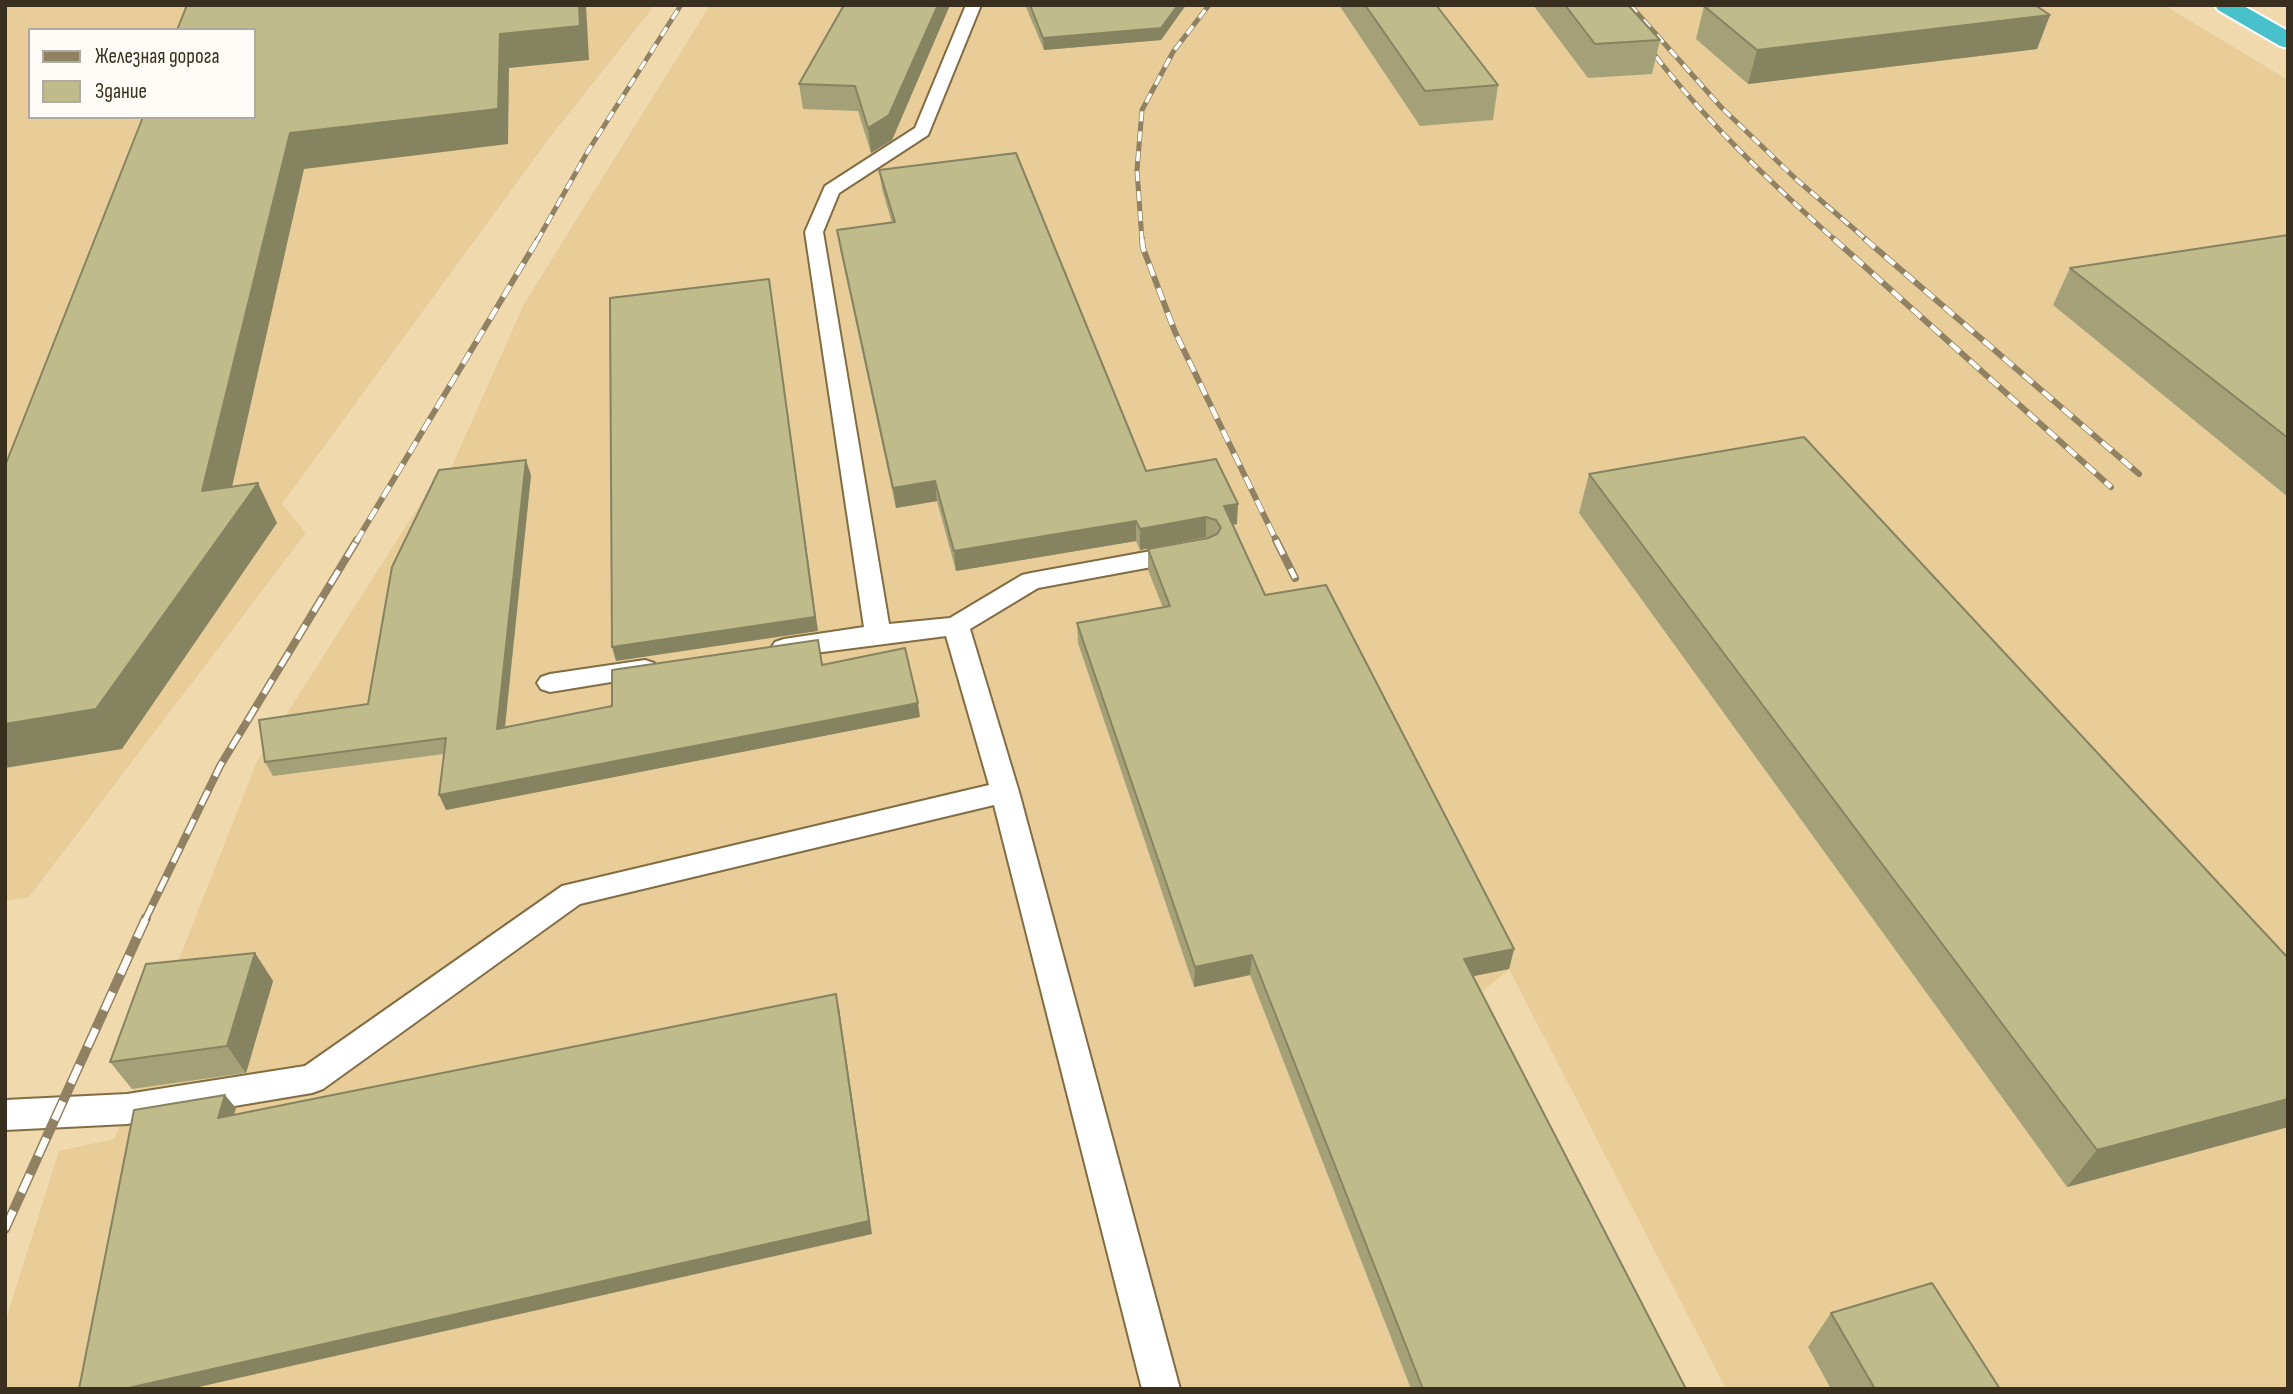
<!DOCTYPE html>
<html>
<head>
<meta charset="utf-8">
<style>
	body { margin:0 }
	#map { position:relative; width:2293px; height:1394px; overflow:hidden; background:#f0d9ac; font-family:"Sofia Sans Condensed",sans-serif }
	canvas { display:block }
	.frame { position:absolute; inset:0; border:7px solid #382f1e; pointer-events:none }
	.legend { position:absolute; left:28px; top:28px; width:228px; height:91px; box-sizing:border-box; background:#fffcf8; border:2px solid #afaaa1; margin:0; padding:9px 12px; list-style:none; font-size:21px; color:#382f1e }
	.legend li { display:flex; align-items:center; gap:14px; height:35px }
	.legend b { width:35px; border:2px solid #afaaa1 }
</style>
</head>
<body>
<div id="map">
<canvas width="2293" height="1394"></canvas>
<div class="frame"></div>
<ul class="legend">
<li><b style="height:9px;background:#908162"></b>Железная дорога</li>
<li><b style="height:19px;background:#bfbb8b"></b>Здание</li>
</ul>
</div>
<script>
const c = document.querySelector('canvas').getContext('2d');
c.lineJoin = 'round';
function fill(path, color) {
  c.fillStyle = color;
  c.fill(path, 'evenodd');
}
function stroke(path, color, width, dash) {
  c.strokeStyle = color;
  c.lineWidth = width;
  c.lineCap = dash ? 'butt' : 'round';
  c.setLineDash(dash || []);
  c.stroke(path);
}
const built = new Path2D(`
	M 5,5 L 655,5 L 548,140 L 282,504 L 306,533 L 29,897 L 5,901 ZM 30,30 L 254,30 L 254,117 L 30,117 Z
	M 710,5 L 2164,5 L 2288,80 L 2288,1389 L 1726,1389 L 1509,969 L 1471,1001 L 1668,1389 L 5,1389 L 5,1322 L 59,1151 L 114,1139 L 127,1109 L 166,992 L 258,759 L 430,488 L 444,484 L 524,304 Z`);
const lane = new Path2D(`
	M 966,5 L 981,5 L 928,135 L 839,193 L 823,232 L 889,624 L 950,618 L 1022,575 L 1031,573 L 1184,545 L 1192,548 L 1196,553 L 1192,558 L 1184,561 L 1038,588 L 970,629 L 1019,792 L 1180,1389 L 1142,1389 L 994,805 L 580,904 L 323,1089 L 312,1093 L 127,1124 L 5,1130 L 5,1100 L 127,1094 L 305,1066 L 562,886 L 989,785 L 946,636 L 784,657 L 775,654 L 771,648 L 775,642 L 784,639 L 864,627 L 805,232 L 825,186 L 915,128 Z
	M 645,660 L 654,663 L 658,669 L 654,675 L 550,692 L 541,689 L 537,683 L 541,677 L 550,674 Z`);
const highway = new Path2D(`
	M 2215,5 L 2242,5 L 2288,31 L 2288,48 L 2280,46 L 2218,10 Z`);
const railFar3 = new Path2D(`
	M 1630,5 L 1721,107 L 1797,180 L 1868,241
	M 1644,41 C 1700,116 1767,179 1836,241
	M 537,241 L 588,151 L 681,5
	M 1142,241 L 1137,170 L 1142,110 L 1173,52 L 1209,5`);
const railFar2 = new Path2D(`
	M 1142,239 L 1143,248 L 1175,332 L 1277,542
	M 1834,239 L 2111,487
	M 1865,239 L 2139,474
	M 356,542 L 538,239`);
const railFar1 = new Path2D(`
	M 1276,540 L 1295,578
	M 145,920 L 220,766 L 357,540`);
const rail = new Path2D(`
	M 5,1229 L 146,918`);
const wall = new Path2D(`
	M 844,5 L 950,5 L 892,140 L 871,153 L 858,111 L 803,109 L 799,84 Z
	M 1025,5 L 1186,5 L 1161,40 L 1044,50 Z
	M 1339,5 L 1436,5 L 1498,85 L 1493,120 L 1420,126 Z
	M 1533,5 L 1628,5 L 1660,40 L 1652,74 L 1588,78 Z
	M 1704,6 L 2050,15 L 2037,49 L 1748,84 L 1696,39 Z
	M 879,170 L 1146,471 L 1237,524 L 1233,525 L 1265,595 L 1514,949 L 1509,969 L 1473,976 L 1686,1389 L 1411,1389 L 1250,975 L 1194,987 L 1078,643 L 1077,623 L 1163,608 L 1148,570 L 1148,549 L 1207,538 L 1206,537 L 1140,550 L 1136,541 L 956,571 L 937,501 L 896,508 L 840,249 L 837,230 L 892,223 L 882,189 Z
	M 2288,235 L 2288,497 L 2053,305 L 2070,268 Z
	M 1589,474 L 2288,958 L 2288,1127 L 2067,1187 L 1579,513 Z
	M 531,475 L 505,728 L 612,706 L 818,640 L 822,665 L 920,717 L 446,810 L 444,754 L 273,776 L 265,762 L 368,704 Z
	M 255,953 L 273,981 L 246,1073 L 132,1089 L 110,1062 Z
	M 1831,1313 L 2000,1389 L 1831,1389 L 1808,1347 Z`);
const shadedWall = new Path2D(`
	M 579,5 L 586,5 L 589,60 L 509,68 L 508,144 L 304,169 L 222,531 L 202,491 L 290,133 L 500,34 Z
	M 938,5 L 950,5 L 892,140 L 871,153 L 868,128 Z
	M 1178,5 L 1186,5 L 1161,40 L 1044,50 L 1043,38 Z
	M 2050,15 L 2037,49 L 1748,84 L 1757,50 Z
	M 769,279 L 818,631 L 616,661 L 612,647 Z
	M 526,460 L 531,475 L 503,744 L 497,729 Z
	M 935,481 L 937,501 L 896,508 L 893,488 Z
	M 258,483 L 277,523 L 122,749 L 5,768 L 5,724 Z
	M 1238,504 L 1237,524 L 1223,526 L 1224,506 Z
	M 1206,517 L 1206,537 L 1140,550 L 1140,529 Z
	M 1136,521 L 1136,541 L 956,571 L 954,551 Z
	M 918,703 L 920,717 L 446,810 L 439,795 Z
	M 1514,949 L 1509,969 L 1459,979 L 1464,959 Z
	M 255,953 L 273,981 L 246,1073 L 227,1046 Z
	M 1252,955 L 1250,975 L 1194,987 L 1195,967 Z
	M 836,994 L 839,1008 L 872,1234 L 190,1389 L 124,1389 Z
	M 225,1095 L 236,1108 L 229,1132 L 218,1118 Z
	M 2288,1099 L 2288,1127 L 2067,1187 L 2097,1150 Z`);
const building = new Path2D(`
	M 187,5 L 579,5 L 580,26 L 500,34 L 498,109 L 290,133 L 202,491 L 258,483 L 96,709 L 5,724 L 5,466 L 143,117 L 254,117 L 254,30 L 177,30 Z
	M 844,5 L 938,5 L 889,115 L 868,128 L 855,86 L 799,84 Z
	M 1030,5 L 1178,5 L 1161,28 L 1043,38 Z
	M 1365,5 L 1436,5 L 1498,85 L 1425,91 Z
	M 1565,5 L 1628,5 L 1660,40 L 1595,44 Z
	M 1709,5 L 2035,5 L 2050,15 L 1757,50 L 1704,6 Z
	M 1016,153 L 1146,471 L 1216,459 L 1238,504 L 1224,506 L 1265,595 L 1326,585 L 1514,949 L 1464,959 L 1686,1389 L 1423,1389 L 1252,955 L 1195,967 L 1077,623 L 1170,606 L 1148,549 L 1208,538 L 1217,534 L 1221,528 L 1216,520 L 1206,517 L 1140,529 L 1136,521 L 954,551 L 935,481 L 893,488 L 837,230 L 895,222 L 879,170 Z
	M 2288,235 L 2288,438 L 2070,268 Z
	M 769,279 L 815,617 L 612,647 L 610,298 Z
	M 1804,437 L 2288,958 L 2288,1099 L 2097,1150 L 1589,474 Z
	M 526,460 L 497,729 L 612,706 L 612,670 L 818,640 L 822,665 L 905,648 L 918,703 L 439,795 L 446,738 L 265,762 L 259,720 L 368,704 L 392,567 L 439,470 Z
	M 255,953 L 227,1046 L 110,1062 L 146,964 Z
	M 836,994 L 869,1221 L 124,1389 L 79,1389 L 134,1110 L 225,1095 L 218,1118 Z
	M 1932,1283 L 2000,1389 L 1875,1389 L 1831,1313 Z`);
fill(built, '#e8cd99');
stroke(lane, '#816c43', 4);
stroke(highway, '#fff', 4);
fill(lane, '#fff');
fill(highway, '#48c1cc');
stroke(railFar3, '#908162', 5);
stroke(railFar2, '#908162', 6);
stroke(railFar1, '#908162', 8);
stroke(rail, '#908162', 10);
stroke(railFar3, '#fffcf8', 3.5, [10]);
stroke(railFar2, '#fffcf8', 4.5, [13]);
stroke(railFar1, '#fffcf8', 5, [16]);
stroke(rail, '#fffcf8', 7, [20]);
fill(wall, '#a4a178');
fill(shadedWall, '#868361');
fill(building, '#bfbb8b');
stroke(building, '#868361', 2);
</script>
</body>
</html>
